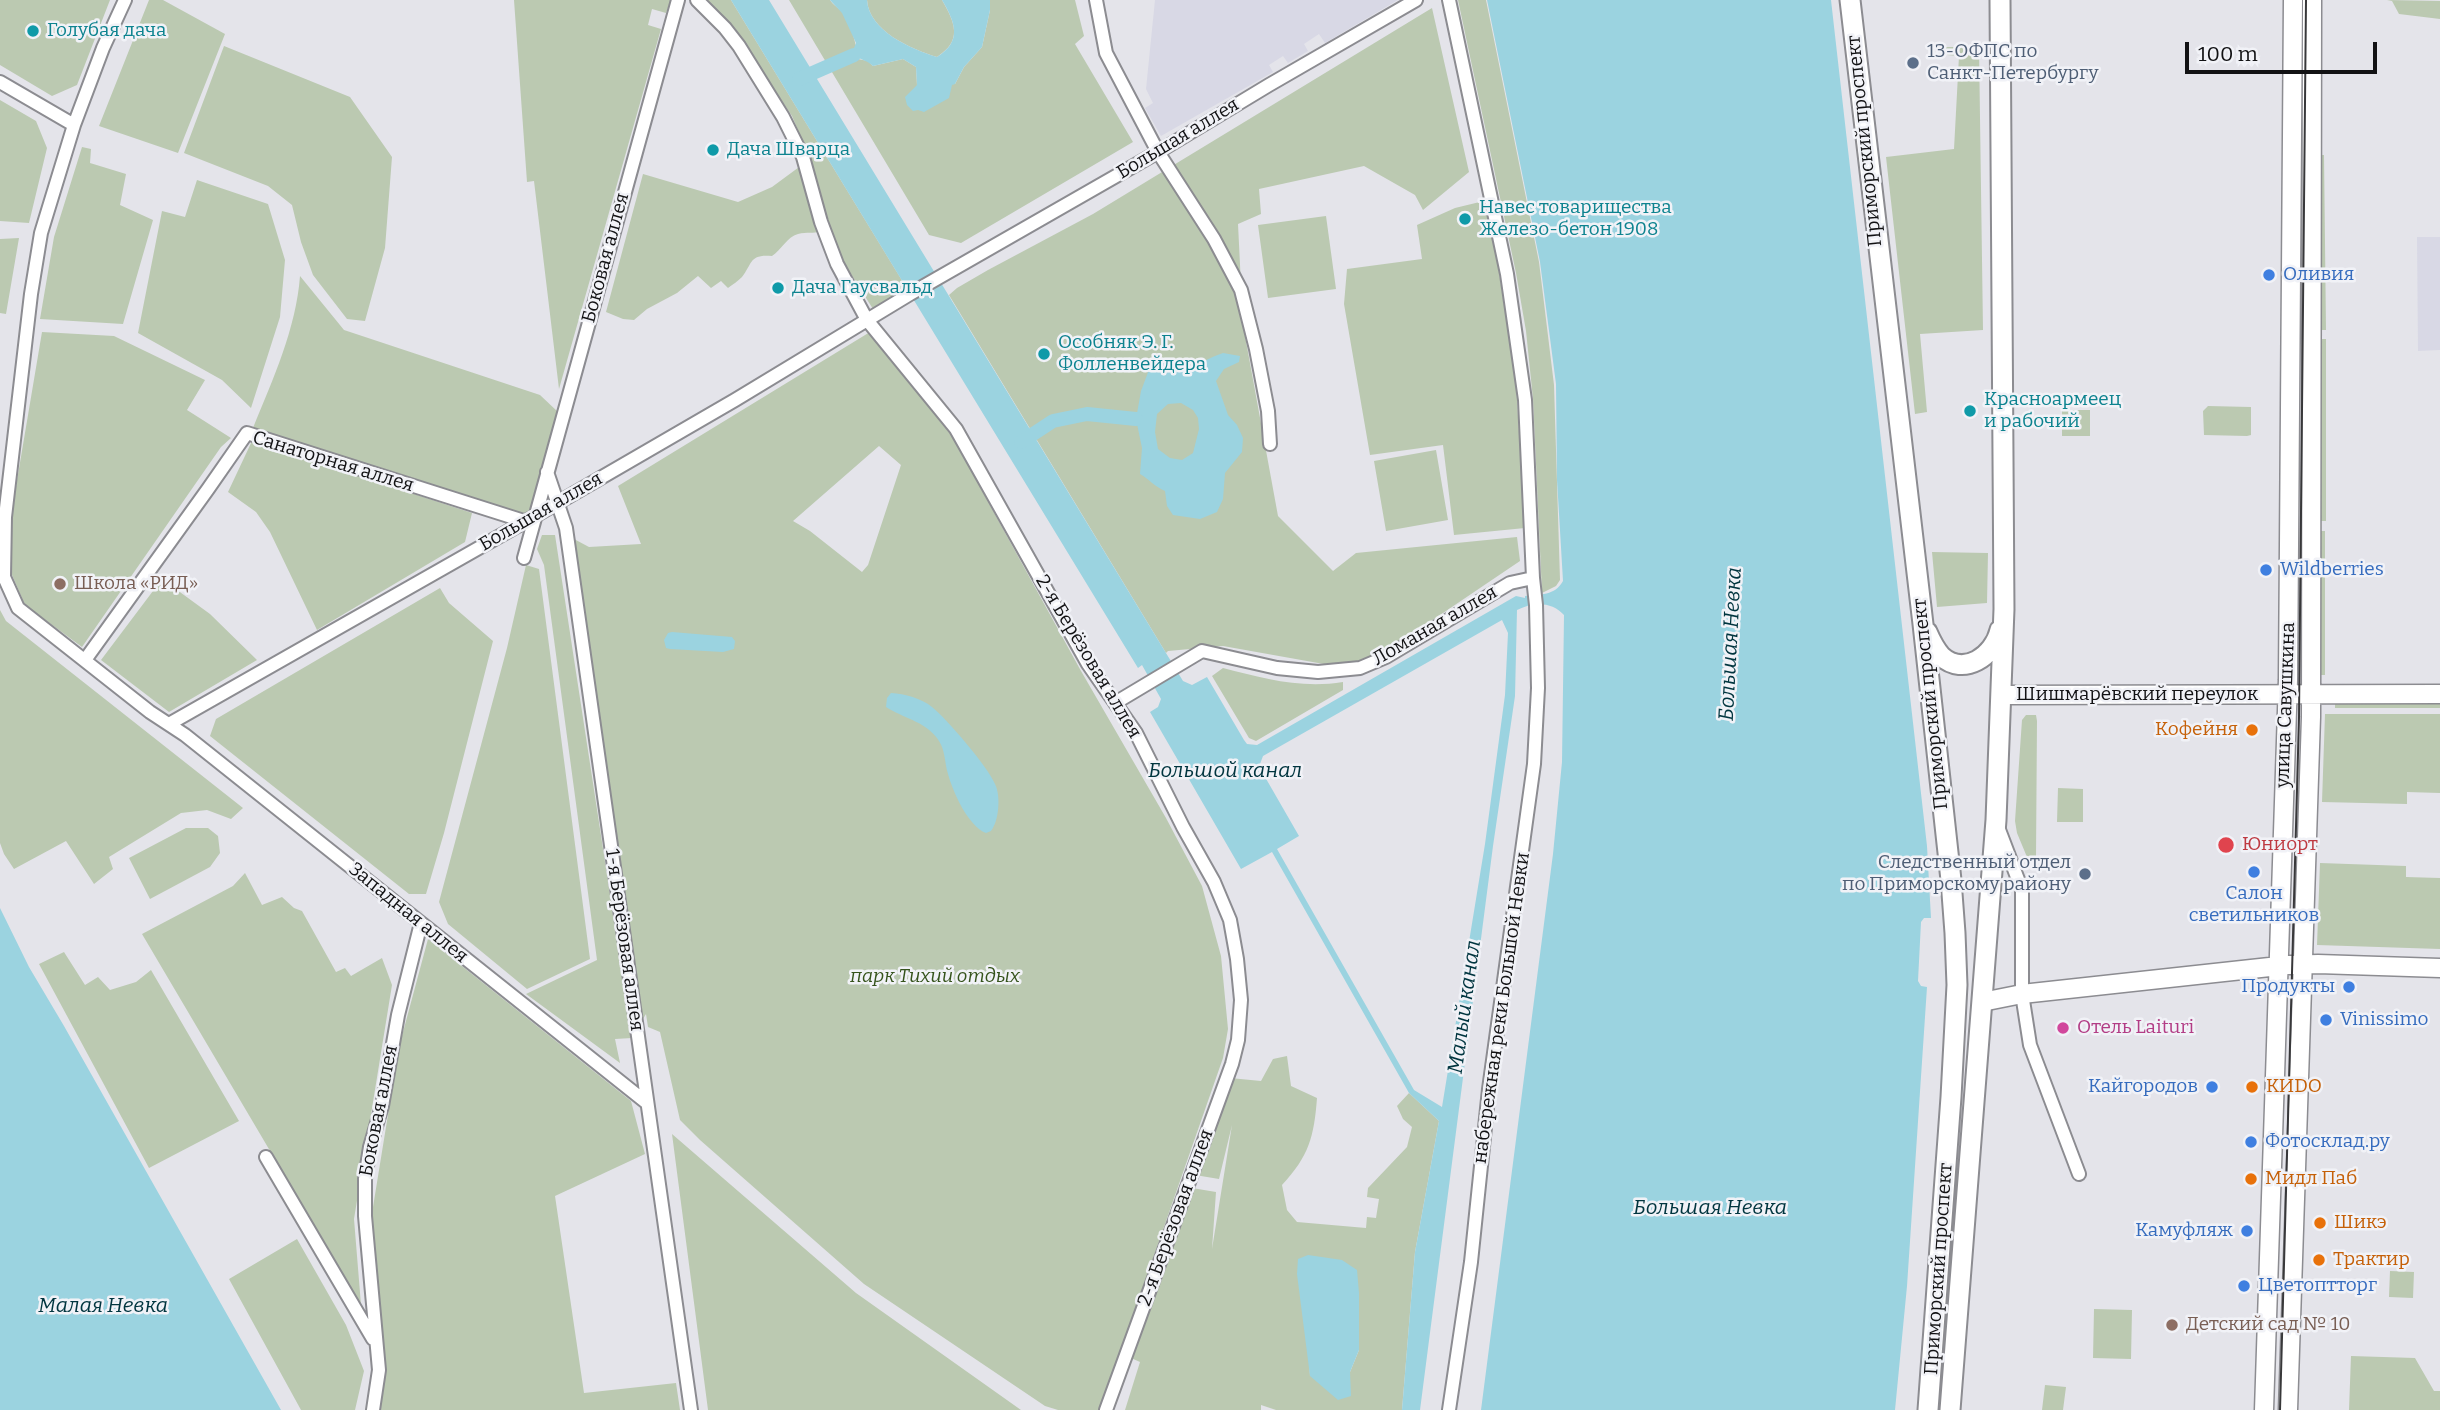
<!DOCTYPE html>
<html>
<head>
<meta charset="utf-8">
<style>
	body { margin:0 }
	#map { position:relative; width:2440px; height:1410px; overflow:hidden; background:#e4e4ea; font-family:Bitter,serif }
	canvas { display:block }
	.scale { position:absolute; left:2185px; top:42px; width:192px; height:32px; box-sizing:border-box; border:4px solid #121214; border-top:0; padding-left:9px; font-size:21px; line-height:24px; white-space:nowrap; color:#121214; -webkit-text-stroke:5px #f1f2f7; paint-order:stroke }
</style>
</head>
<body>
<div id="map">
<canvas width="2440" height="1410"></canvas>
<div class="scale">100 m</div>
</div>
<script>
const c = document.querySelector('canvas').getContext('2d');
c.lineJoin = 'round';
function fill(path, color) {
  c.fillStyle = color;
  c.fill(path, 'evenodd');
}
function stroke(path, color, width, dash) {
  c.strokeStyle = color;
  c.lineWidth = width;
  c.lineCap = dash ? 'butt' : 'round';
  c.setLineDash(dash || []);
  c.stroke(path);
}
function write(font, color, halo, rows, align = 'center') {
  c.font = font + ' Bitter,serif';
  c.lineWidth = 5;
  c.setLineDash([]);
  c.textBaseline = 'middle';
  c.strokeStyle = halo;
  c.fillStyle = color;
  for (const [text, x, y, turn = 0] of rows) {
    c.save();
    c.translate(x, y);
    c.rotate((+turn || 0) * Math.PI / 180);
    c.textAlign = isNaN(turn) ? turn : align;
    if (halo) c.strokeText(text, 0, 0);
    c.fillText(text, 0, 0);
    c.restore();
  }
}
const built = new Path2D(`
	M 1155,0 L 1398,0 L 1325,43 L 1319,34 L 1304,44 L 1308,51 L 1288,63 L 1283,56 L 1269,65 L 1273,72 L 1161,136 L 1145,108 L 1153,103 L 1146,89 Z
	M 2417,237 L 2440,237 L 2440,350 L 2418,351 Z`);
const green = new Path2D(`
	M 0,0 L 110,0 L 77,85 L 52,96 L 0,65 Z
	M 149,0 L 163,0 L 225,34 L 178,153 L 99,126 Z
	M 514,0 L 671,0 L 666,13 L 652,9 L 648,25 L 661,29 L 559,389 L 534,181 L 527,182 Z
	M 708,0 L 731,0 L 906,287 L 873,309 L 844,263 L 827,222 C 821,238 811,230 798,234 C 787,237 781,250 772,256 C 749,254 753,263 742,277 C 738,281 732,285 728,288 L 721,281 L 711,288 L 698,276 L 677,293 L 647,309 L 634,320 L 623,319 L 606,312 L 643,174 L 738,202 L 772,187 L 810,159 L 792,116 L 744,44 Z
	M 789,0 L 830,0 C 833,5 839,8 843,13 C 852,25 856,44 858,59 L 868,61 L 873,66 L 903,59 L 916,67 L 917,85 L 955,84 L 964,67 L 982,47 L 990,10 L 990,0 L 1075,0 L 1084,36 L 1075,44 L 1133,142 L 961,243 L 929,235 Z
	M 867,0 L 942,0 C 955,23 963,40 937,57 C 911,49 869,31 867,0 Z
	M 1458,0 L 1486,0 L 1539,262 L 1554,385 L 1560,580 L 1556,586 L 1542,593 L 1533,399 L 1526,331 L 1516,273 Z
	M 2387,0 L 2440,1 L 2440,19 L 2399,14 L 2392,1 Z
	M 1432,8 L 1469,172 L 1423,210 L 1415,195 L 1364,166 L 1259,189 L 1261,214 L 1238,224 L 1243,325 L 1278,516 L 1333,571 L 1356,553 L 1517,537 L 1520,561 L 1406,638 L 1346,668 L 1223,646 L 1168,651 L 1166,653 L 949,295 L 957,288 L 988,270 L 1093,214 Z
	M 224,46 L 350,97 L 392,157 L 385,248 L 365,321 L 347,319 L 313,275 L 301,242 L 292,205 L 268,186 L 184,153 Z
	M 1946,47 L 1979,47 L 1983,330 L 1920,334 L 1927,412 L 1915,414 L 1886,157 L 1954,149 L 1959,56 L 1947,55 Z
	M 0,100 L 36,121 L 47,148 L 29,223 L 0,221 Z
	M 82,147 L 91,149 L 90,163 L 126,174 L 120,205 L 153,220 L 123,324 L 40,319 L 54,237 Z
	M 2316,155 L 2324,155 L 2326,330 L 2316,330 Z
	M 197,180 L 268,204 L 285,260 L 280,317 L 251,408 L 222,380 L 138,333 L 162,211 L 185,217 Z
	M 1488,200 L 1516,384 L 1525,528 L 1454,535 L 1443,445 L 1370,455 L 1344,304 L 1347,269 L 1422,259 L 1417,225 L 1455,208 Z
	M 1326,216 L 1336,289 L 1268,298 L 1258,225 Z
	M 19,238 L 6,314 L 0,313 L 0,239 Z
	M 300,276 L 344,330 L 540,395 L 558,412 L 530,511 L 522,515 L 253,428 C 273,379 296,329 300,276 Z
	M 42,332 L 114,336 L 205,380 L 187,410 L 231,438 L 221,447 L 82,647 L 25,605 L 12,575 L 12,510 Z
	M 870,332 L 952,436 L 1081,671 L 1166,818 L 1202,886 L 1221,956 L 1228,1029 L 1223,1058 L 1100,1410 L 1058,1410 L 1045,1406 L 864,1284 L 700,1140 L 680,1120 L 660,1032 L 648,1027 L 646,1014 L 640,1024 L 574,539 L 589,547 L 641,544 L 618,486 ZM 879,446 L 901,465 L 868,565 L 862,572 L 810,531 L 793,521 Z
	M 2316,339 L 2326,339 L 2326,521 L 2316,521 Z
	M 2208,406 L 2251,407 L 2251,435 L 2247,436 L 2204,435 L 2203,411 Z
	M 2062,410 L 2090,410 L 2090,436 L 2062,436 Z
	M 252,441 L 472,513 L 465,542 L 317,630 L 270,532 L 256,512 L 228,492 Z
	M 1436,450 L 1448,520 L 1386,531 L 1374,461 Z
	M 2316,531 L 2325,531 L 2325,675 L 2315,675 Z
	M 542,535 L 555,535 L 632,1038 L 615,1039 L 620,1063 L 526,994 L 597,960 L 544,565 L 537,549 Z
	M 1932,552 L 1988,553 L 1987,603 L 1937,607 Z
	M 526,565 L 539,569 L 590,959 L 527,989 L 448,924 L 439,902 L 507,648 Z
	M 162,579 L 210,614 L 257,660 L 169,712 L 101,660 Z
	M 440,588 L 449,603 L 493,641 L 444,833 L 426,894 L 409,894 L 210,736 L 216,719 Z
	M 0,610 L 6,621 L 243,808 L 231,819 L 207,810 L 181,813 L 109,857 L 113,869 L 94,884 L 66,841 L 14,869 L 4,854 L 0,843 Z
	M 1223,668 C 1262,678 1301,689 1343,682 L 1343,690 L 1256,741 L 1249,738 L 1212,676 Z
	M 2335,701 L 2440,701 L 2440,708 L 2335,708 Z
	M 2325,714 L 2440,714 L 2440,793 L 2407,792 L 2407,804 L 2322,802 Z
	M 2026,715 L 2036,715 L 2037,721 L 2036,856 L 2030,859 L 2027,857 L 2017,833 L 2015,821 L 2022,720 Z
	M 2058,788 L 2083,789 L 2083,822 L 2057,822 Z
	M 186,828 L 208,828 L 218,836 L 220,853 L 210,867 L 150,899 L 129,858 Z
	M 2320,863 L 2406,866 L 2406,877 L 2440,878 L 2440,949 L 2317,945 Z
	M 245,873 L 262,905 L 282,897 L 294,908 L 302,911 L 336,972 L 345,968 L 351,976 L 382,958 L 392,985 L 354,1219 L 361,1305 L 142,934 L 233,886 Z
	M 428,939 L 631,1101 L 645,1154 L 555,1196 L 584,1393 L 676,1383 L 680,1410 L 377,1410 L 371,1235 L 373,1207 L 399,1047 Z
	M 64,952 L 85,985 L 98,977 L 110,990 L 136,982 L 151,970 L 239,1121 L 149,1168 L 39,964 Z
	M 1287,1056 L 1291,1086 L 1317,1098 C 1314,1137 1309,1156 1282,1185 L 1287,1210 L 1297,1222 L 1366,1228 L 1367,1217 L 1376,1218 L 1379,1199 L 1367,1197 L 1368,1188 L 1407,1147 L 1412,1127 L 1403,1119 L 1397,1106 L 1409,1093 L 1439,1121 L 1415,1252 L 1402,1410 L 1276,1410 L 1261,1405 L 1261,1410 L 1125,1410 L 1140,1362 L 1131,1358 L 1192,1188 L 1216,1192 L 1212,1249 L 1232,1125 L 1219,1179 L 1195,1175 L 1230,1078 L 1261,1081 L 1273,1059 ZM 1359,1350 L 1350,1372 L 1310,1376 L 1309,1359 Z
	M 672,1134 L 856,1293 L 1021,1410 L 708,1410 Z
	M 297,1239 L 346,1325 L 364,1371 L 355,1410 L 301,1410 L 229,1279 Z
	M 2390,1271 L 2414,1272 L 2413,1298 L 2389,1297 Z
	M 2094,1309 L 2132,1310 L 2131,1359 L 2093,1358 Z
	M 2351,1356 L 2415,1358 L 2434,1391 L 2440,1391 L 2440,1410 L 2349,1410 Z
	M 2045,1385 L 2066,1387 L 2063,1410 L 2042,1410 Z`);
const water = new Path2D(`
	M 731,0 L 769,0 L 1183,681 L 1192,685 L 1207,677 L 1244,740 L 1247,744 L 1257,745 L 1516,596 L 1525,598 L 1525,596 C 1540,594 1555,596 1563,581 L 1557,480 L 1556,384 L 1540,262 L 1487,0 L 1831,0 L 1927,846 L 1931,918 L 1924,918 L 1921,922 L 1918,981 L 1921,986 L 1927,987 L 1907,1286 L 1895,1410 L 1481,1410 L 1553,854 L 1562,762 L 1564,615 C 1552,601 1532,602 1517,610 L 1515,696 L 1493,846 L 1420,1410 L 1402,1410 L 1415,1252 L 1439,1121 L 1409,1093 L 1272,852 L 1241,869 L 1150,712 L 1158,707 L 1161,699 L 1142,665 L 1138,668 ZM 1502,620 L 1508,633 L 1505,695 L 1485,844 L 1442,1107 L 1414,1090 L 1277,849 L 1299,836 L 1261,770 L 1260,764 L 1263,756 Z
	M 830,0 L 867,0 C 869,31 911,49 937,57 C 963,41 955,22 942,0 L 990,0 L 990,10 L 982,47 L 964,67 L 955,84 L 952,85 L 949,98 L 924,112 L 918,110 L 913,111 L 907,105 L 905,97 L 917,85 L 916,67 L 903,59 L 873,66 C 866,59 858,60 852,53 L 856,43 L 842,13 Z
	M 1223,353 L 1240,356 L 1239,362 L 1224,369 L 1216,381 L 1228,415 L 1237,425 L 1243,438 L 1242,452 L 1225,473 L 1223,499 L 1217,512 L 1200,519 L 1173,515 L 1167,506 L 1165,491 C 1155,487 1149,479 1140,474 L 1142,448 L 1136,419 L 1141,391 L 1150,367 L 1156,358 C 1163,359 1166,363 1172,364 C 1195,370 1204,359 1223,353 ZM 1181,403 L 1193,410 L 1198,418 L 1199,429 L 1193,453 L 1182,460 L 1170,458 L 1158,449 L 1155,432 L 1157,414 L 1168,404 Z
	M 672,632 L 732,637 L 735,641 L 734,649 L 723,652 L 670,649 L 666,648 L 664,640 L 668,633 Z
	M 891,693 C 905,694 921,698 932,707 C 947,719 988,767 995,784 C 1001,796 999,821 991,831 L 986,833 C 968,826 953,792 948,774 C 944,761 946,750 937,738 C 924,721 903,718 886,707 L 887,698 Z
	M 0,908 L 29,967 L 64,1026 L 281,1410 L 0,1410 Z
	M 1308,1255 L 1342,1260 L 1357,1270 L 1359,1293 L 1359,1350 L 1350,1372 L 1351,1396 L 1338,1400 L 1310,1376 L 1297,1274 L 1298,1259 Z`);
const canal = new Path2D(`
	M 799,79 L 854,55
	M 1021,442 L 1053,421 L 1087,414 L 1136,419`);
const street = new Path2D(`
	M 125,0 L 103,48 L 74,125 L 41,233 L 31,294 L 5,517 L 4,577 L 18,608 L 150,712 L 185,735 L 647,1103
	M 697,0 L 725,28 L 739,46 L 783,117 L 803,157 L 821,222 L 837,264 L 867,320 L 956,429 L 1088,664 L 1136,733 L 1183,827 L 1214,882 L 1230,920 L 1237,959 L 1241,1000 L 1238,1040 L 1232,1064 L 1106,1410
	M 1096,0 L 1106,53 L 1158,152 L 1214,239 L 1241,290 L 1256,349 L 1268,411 L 1270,444
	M 1449,0 L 1507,274 L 1525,400 L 1533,578 L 1536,605 L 1538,688 L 1534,764 L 1489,1089 L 1471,1262 L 1449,1410
	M 0,82 L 74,125
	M 547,472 L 566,528 L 691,1410
	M 524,558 L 678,0
	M 85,660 L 208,489 L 247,433 L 524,521
	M 1115,703 L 1202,651 L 1277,668 L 1318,672 L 1360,668 L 1386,657 L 1510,583 L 1533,578
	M 169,724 L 535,516 L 735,400 L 910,294 L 1158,152 L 1269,85 L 1416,0
	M 1998,827 L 2022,890 L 2022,994 L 2030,1045 L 2079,1174
	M 266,1157 L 373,1339
	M 373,1410 L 379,1370 L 365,1216 L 365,1179 L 370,1147 L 382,1106 L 398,1015 L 421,923`);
const secondary = new Path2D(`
	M 2002,695 L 2440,694
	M 1982,1002 L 2022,994 L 2288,965 L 2318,964 L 2440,968
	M 2264,1410 L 2288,680 L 2293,0
	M 2288,1410 L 2311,717 L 2312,0`);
const primary = new Path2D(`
	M 1850,0 L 1923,624 L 1951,880 L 1955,933 L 1957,985 L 1951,1097 L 1928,1410
	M 1927,632 C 1930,639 1935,649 1941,656 C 1964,677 1994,656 2000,630
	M 1950,1410 L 1996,820 L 2004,609 L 2000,0`);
const tram = new Path2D(`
	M 2280,1410 L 2299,717 L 2306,0`);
const markers = [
	[33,31,7,"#0f9aa8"],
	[1913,63,7,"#5c6f8a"],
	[713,150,7,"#0f9aa8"],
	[1465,219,7,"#0f9aa8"],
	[2269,275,7,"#3f7fe0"],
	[778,288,7,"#0f9aa8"],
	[1044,354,7,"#0f9aa8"],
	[1970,411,7,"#0f9aa8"],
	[2266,570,7,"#3f7fe0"],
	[60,584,7,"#8d6e63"],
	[2252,730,7,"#e8710a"],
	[2226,845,9,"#e0444e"],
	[2254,872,7,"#3f7fe0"],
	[2085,874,7,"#5c6f8a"],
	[2349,987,7,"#3f7fe0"],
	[2326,1020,7,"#3f7fe0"],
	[2063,1028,7,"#d1479c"],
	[2212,1087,7,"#3f7fe0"],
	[2252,1087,7,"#e8710a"],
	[2251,1142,7,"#3f7fe0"],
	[2251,1179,7,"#e8710a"],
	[2320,1223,7,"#e8710a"],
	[2247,1231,7,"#3f7fe0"],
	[2319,1260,7,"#e8710a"],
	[2244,1286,7,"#3f7fe0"],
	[2172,1325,7,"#8d6e63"]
];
const cultureNames = [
	["Голубая дача",47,31],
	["Дача Шварца",727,150],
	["Навес товарищества",1479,208],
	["Железо-бетон 1908",1479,230],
	["Дача Гаусвальд",792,288],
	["Особняк Э. Г.",1058,343],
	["Фолленвейдера",1058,365],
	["Красноармеец",1984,400],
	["и рабочий",1984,422]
];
const serviceNames = [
	["13-ОФПС по",1927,52],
	["Санкт-Петербургу",1927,74],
	["Следственный отдел",2071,863,"right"],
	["по Приморскому району",2071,885,"right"]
];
const streetNames = [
	["Большая аллея",1178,139,-31],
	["Приморский проспект",1865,141,-96],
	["Боковая аллея",606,258,-75],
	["Санаторная аллея",333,462,17],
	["Большая аллея",541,512,-30],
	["Ломаная аллея",1435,626,-30],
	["2-я Берёзовая аллея",1088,657,59],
	["Шишмарёвский переулок",2137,695],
	["Приморский проспект",1931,704,-96],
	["улица Савушкина",2286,705,-88],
	["Западная аллея",408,913,39],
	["1-я Берёзовая аллея",624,940,82],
	["набережная реки Большой Невки",1502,1008,-82],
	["Боковая аллея",379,1111,-79],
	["2-я Берёзовая аллея",1176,1218,-70],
	["Приморский проспект",1939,1269,-86]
];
const shopNames = [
	["Оливия",2283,275],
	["Wildberries",2280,570],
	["Салон",2254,894,"center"],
	["светильников",2254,916,"center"],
	["Продукты",2335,987,"right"],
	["Vinissimo",2340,1020],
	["Кайгородов",2198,1087,"right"],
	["Фотосклад.ру",2265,1142],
	["Камуфляж",2233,1231,"right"],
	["Цветоптторг",2258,1286]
];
const educationNames = [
	["Школа «РИД»",74,584],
	["Детский сад № 10",2186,1325]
];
const foodNames = [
	["Кофейня",2238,730,"right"],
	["КИDO",2266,1087],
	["Мидл Паб",2265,1179],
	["Шикэ",2334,1223],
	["Трактир",2333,1260]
];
const healthNames = [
	["Юниорт",2242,845]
];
const parkNames = [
	["парк Тихий отдых",935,977]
];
const hotelNames = [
	["Отель Laituri",2077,1028]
];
const waterNames = [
	["Большая Невка",1731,644,-87],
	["Большой канал",1225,771],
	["Малый канал",1465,1007,-82],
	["Большая Невка",1710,1208],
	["Малая Невка",103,1306]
];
fill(built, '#d8d8e5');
fill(green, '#bbc9b1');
fill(water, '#9bd3e0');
stroke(canal, '#9bd3e0', 14);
stroke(street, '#8c8c91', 16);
stroke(secondary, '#8c8c91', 21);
stroke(primary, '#8c8c91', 23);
stroke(street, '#fff', 12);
stroke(secondary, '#fff', 18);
stroke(primary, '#fff', 19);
stroke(tram, '#38383a', 2);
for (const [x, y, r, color] of markers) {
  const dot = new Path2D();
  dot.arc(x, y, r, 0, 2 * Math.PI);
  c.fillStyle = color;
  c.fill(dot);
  stroke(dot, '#f1f2f7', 2.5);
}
write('19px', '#0d838f', '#f1f2f7', cultureNames, 'left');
write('19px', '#4e5e75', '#f1f2f7', serviceNames, 'left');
write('19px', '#121214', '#f1f2f7', streetNames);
write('19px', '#366cbe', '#f1f2f7', shopNames, 'left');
write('19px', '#785e54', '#f1f2f7', educationNames, 'left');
write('19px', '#c56008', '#f1f2f7', foodNames, 'left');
write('19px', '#be3a42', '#f1f2f7', healthNames, 'left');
write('italic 19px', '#35531b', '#f1f2f7', parkNames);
write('19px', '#b23c85', '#f1f2f7', hotelNames, 'left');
write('italic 21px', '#00353f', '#f1f2f7', waterNames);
</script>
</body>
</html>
